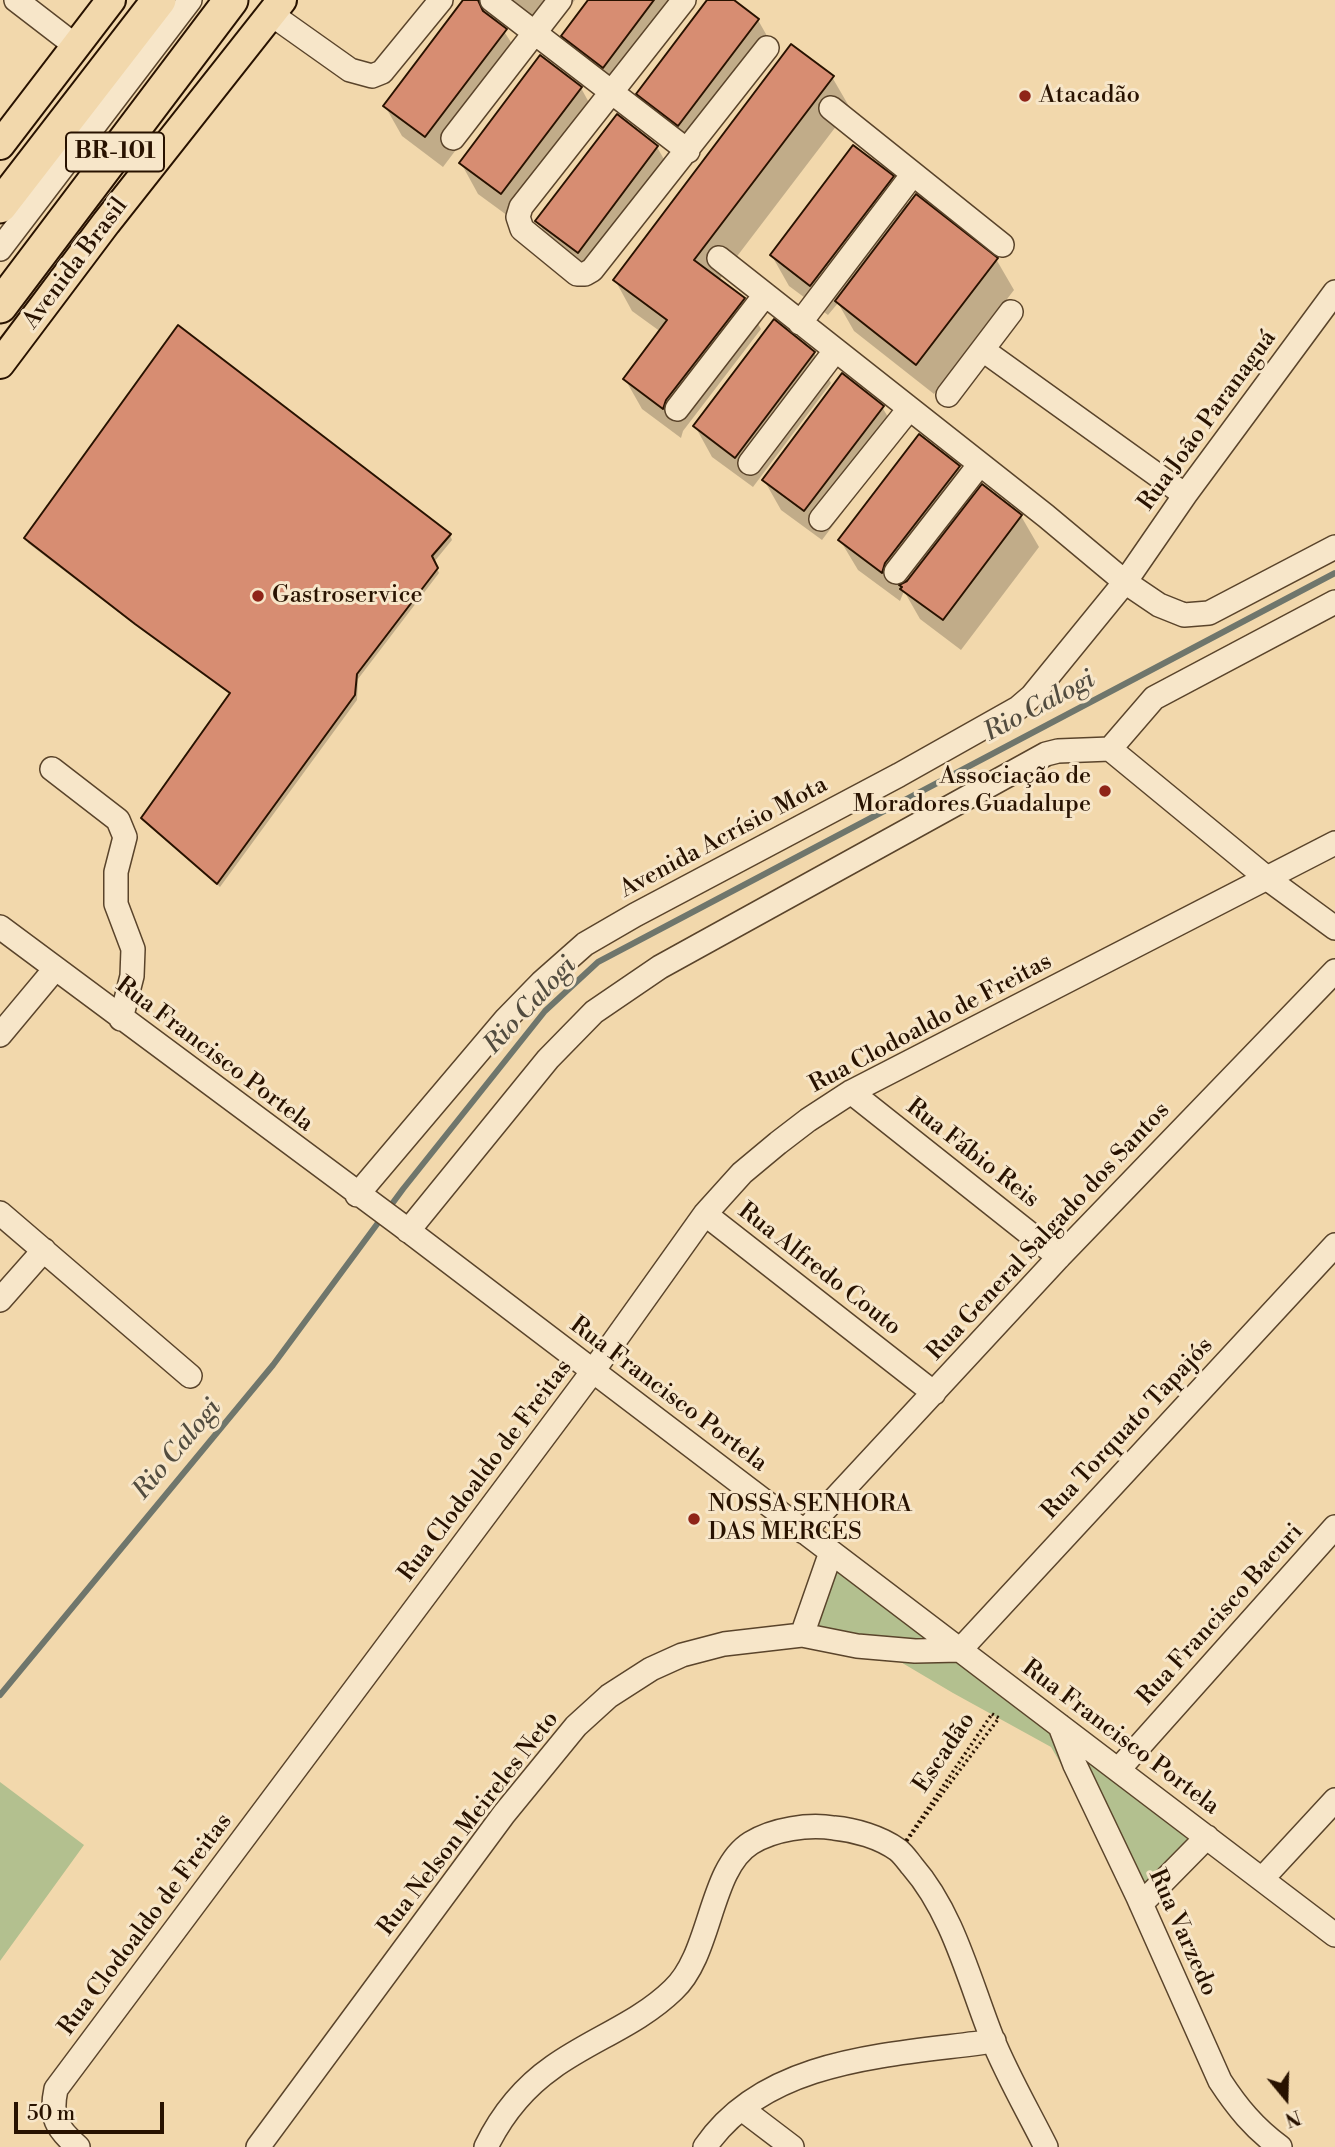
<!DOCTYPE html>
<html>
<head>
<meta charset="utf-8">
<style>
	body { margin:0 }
	#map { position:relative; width:1335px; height:2147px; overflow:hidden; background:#f2d8ac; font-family:"Libre Bodoni",serif }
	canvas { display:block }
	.north { position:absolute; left:1251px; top:2063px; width:70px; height:70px; -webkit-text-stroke:5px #f7e6c9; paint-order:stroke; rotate:161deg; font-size:19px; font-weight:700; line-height:28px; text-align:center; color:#281200 }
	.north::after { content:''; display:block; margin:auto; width:24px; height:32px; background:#281200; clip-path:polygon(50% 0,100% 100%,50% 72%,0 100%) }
	.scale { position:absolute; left:14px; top:2102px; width:150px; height:32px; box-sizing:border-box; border:4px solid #281200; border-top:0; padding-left:9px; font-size:21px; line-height:24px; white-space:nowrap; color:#281200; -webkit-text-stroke:5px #f7e6c9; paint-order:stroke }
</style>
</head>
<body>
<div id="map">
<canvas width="1335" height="2147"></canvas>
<div class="north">N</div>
<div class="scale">50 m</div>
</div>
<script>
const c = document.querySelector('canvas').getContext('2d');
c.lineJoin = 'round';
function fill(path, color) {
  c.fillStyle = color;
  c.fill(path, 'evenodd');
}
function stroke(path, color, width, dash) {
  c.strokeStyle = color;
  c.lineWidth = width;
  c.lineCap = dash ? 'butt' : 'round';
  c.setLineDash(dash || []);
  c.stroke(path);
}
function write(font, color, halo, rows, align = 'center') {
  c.font = font + ' "Libre Bodoni",serif';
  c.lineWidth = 6;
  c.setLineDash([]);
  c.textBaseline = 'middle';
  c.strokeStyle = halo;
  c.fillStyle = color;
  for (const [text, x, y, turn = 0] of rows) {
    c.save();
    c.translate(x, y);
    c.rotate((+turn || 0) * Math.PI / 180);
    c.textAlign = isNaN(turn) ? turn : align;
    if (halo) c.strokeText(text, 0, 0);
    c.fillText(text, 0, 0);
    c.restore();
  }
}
const green = new Path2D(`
	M 834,1567 L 1204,1835 L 1141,1900 L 1051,1747 L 953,1693 L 855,1635 L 807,1632 Z
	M 0,1782 L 84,1845 L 0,1961 Z`);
const shadow = new Path2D(`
	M 465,0 L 575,0 L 545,39 L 505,17 L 498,22 L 523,61 L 443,167 L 402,136 L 385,106 Z
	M 590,0 L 694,0 L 621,97 L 581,66 L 563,36 Z
	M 709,0 L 732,0 L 758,20 L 775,50 L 696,155 L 656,124 L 638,94 Z
	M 832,77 L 850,108 L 719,280 L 744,299 L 761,329 L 683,431 L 681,438 L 642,409 L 625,379 L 661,332 L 632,311 L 615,280 Z
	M 581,88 L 598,119 L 519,224 L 478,194 L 461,163 Z
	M 657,147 L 674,177 L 596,282 L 555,252 L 538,221 Z
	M 892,177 L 909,206 L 996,259 L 1014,290 L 934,394 L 854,331 L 838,303 L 828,315 L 789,286 L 772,256 Z
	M 814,353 L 831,383 L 753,487 L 712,457 L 695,426 Z
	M 882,407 L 900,437 L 822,540 L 781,510 L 764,480 Z
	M 919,436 L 959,468 L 975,496 L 1021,516 L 1039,547 L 961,650 L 920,619 L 904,591 L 900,601 L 858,570 L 840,540 Z
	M 450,535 L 452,540 L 434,562 L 439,573 L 358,679 L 357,700 L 220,887 L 143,819 L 231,695 L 139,628 L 28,543 L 26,538 Z`);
const stream = new Path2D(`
	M 0,1695 L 273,1365 L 403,1189 L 545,1011 L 598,962 L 1335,573`);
const building = new Path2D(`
	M 463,0 L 478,0 L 483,11 L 507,29 L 425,137 L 383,106 Z
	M 588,0 L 654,0 L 603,68 L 561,36 Z
	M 707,0 L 734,0 L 759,19 L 678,126 L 636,94 Z
	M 791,44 L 834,76 L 694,260 L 745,298 L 666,400 L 663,409 L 623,379 L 667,320 L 613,280 Z
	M 540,55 L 582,87 L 501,194 L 459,163 Z
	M 617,114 L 658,146 L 578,253 L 535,221 Z
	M 853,145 L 894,176 L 810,286 L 770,255 Z
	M 916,194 L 998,258 L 916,365 L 835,301 Z
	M 774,319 L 815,352 L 735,458 L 693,426 Z
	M 178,325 L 451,534 L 432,556 L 438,568 L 357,674 L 355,695 L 217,884 L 141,818 L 230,693 L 135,624 L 24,538 Z
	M 842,373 L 884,406 L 804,511 L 762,480 Z
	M 919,434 L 960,466 L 885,563 L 882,573 L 838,540 Z
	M 982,484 L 1022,515 L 943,620 L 900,589 L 902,587 L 899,585 L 907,581 Z`);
const path = new Path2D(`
	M 992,1714 L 999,1718 L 899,1851 Z`);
const minor = new Path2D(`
	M 16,0 L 68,40 L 74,49
	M 492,0 L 688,151
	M 684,0 L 521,207 L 518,217 L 522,229 L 577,274 L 585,274 L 592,270 L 767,48
	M 271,14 L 350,70 L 372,76 L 382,72 L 441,0
	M 831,108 L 1002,245
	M 453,138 L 560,0
	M 0,249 L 190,0
	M 719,258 L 1046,516 L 1125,582 L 1185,495 L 1335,292
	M 800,323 L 913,174
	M 983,350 L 1185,495
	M 948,395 L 1011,312
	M 677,409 L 765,295
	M 750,463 L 835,351
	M 821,519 L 909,409
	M 896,572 L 980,464
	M 1110,749 L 1268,879 L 1335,928
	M 52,769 L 118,820 L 125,837 L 116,872 L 116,904 L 133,949 L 132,976 L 121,1019
	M 0,927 L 401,1225 L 1335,1935
	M 0,1035 L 55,969
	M 851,1092 L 1059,1257
	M 357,1195 L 506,1019 L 542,982 L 585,944 L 635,915 L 899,775 L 1018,708 L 1032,696 L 1125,582 L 1159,605 L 1184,615 L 1209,613 L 1335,547
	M 0,1213 L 190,1376
	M 705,1214 L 934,1393
	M 408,1231 L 548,1059 L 594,1012 L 660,967 L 1046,754 L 1058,751 L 1110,749 L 1154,698 L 1335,602
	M 0,1300 L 44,1250
	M 804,1532 L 1059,1257 L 1335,971
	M 802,1635 L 831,1552
	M 1060,1726 L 1075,1765 L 1138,1897 L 1220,2081 C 1237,2107 1254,2128 1280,2147
	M 1118,1770 L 1335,1527
	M 1262,1879 L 1335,1800
	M 1141,1904 L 1207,1837
	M 742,2109 L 792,2147
	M 78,2147 C 56,2128 50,2117 56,2089 L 593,1371 L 705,1214 L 742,1173 L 778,1143 L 808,1120 L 851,1092 L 1335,843
	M 258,2147 L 504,1814 L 576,1726 L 609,1696 L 651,1669 L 682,1655 L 724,1644 L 802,1635 L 857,1646 L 915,1651 L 960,1650 L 1335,1245
	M 486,2147 C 502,2114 523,2088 553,2067 C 592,2039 638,2024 673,1990 C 712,1954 709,1869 751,1843 C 774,1829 808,1824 834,1828 C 855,1830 880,1837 898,1850 C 903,1854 908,1861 912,1866 C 953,1913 969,1980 992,2038 C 1007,2075 1028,2111 1046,2147
	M 705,2147 C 767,2056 896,2055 994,2041`);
const major = new Path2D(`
	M 0,145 L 111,0
	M 0,364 L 106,223 L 282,0`);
const highway = new Path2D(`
	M 0,206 L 159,0
	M 0,306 L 231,0`);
const markers = [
	[1025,96,7,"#8f2418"],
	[258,596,7,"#8f2418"],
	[1105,791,7,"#8f2418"],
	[694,1519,7,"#8f2418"]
];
const shields = [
	[115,152,98]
];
const shieldNames = [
	["BR-101",115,152]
];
const poiNames = [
	["Atacadão",1039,96],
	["Gastroservice",272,596],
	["Associação de",1091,777,"right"],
	["Moradores Guadalupe",1091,805,"right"],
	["NOSSA SENHORA",708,1505],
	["DAS MERCES",708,1533]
];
const streetNames = [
	["Avenida Brasil",76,264,-53],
	["Rua João Paranaguá",1208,421,-54],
	["Avenida Acrísio Mota",724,838,-28],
	["Rua Clodoaldo de Freitas",931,1024,-28],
	["Rua Francisco Portela",214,1055,37],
	["Rua Fábio Reis",972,1154,38],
	["Rua General Salgado dos Santos",1049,1232,-47],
	["Rua Alfredo Couto",819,1270,38],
	["Rua Francisco Portela",668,1395,37],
	["Rua Torquato Tapajós",1128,1429,-47],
	["Rua Clodoaldo de Freitas",486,1471,-53],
	["Rua Francisco Bacuri",1221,1615,-48],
	["Rua Francisco Portela",1120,1738,37],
	["Escadão",945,1753,-56],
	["Rua Nelson Meireles Neto",469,1824,-52],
	["Rua Clodoaldo de Freitas",146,1925,-53],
	["Rua Varzedo",1182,1933,66]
];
const waterNames = [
	["Rio Calogi",1040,707,-28],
	["Rio Calogi",531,1006,-47],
	["Rio Calogi",178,1450,-50]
];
fill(green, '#b3c08f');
fill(shadow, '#0003');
stroke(stream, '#6f766c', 6);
fill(building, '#d78d72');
stroke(building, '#281200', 2);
stroke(minor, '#5a442b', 26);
stroke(major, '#281200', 32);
stroke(highway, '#281200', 37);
stroke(path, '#281200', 3.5, [2, 3.5]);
stroke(minor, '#f7e6c9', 23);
stroke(major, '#f2d8ac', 28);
stroke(highway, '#f2d8ac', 33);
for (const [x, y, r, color] of markers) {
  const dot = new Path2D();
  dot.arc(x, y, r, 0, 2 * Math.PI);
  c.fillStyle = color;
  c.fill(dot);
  stroke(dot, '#f7e6c9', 2.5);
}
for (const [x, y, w] of shields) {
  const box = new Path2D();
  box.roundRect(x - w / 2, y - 19.5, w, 39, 5);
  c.fillStyle = '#f7e6c9';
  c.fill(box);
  stroke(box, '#281200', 2);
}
write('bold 23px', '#281200', null, shieldNames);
write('24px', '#281200', '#f7e6c9', poiNames, 'left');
write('24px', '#281200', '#f7e6c9', streetNames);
write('italic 26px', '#524c3f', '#f7e6c9', waterNames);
</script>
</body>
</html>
